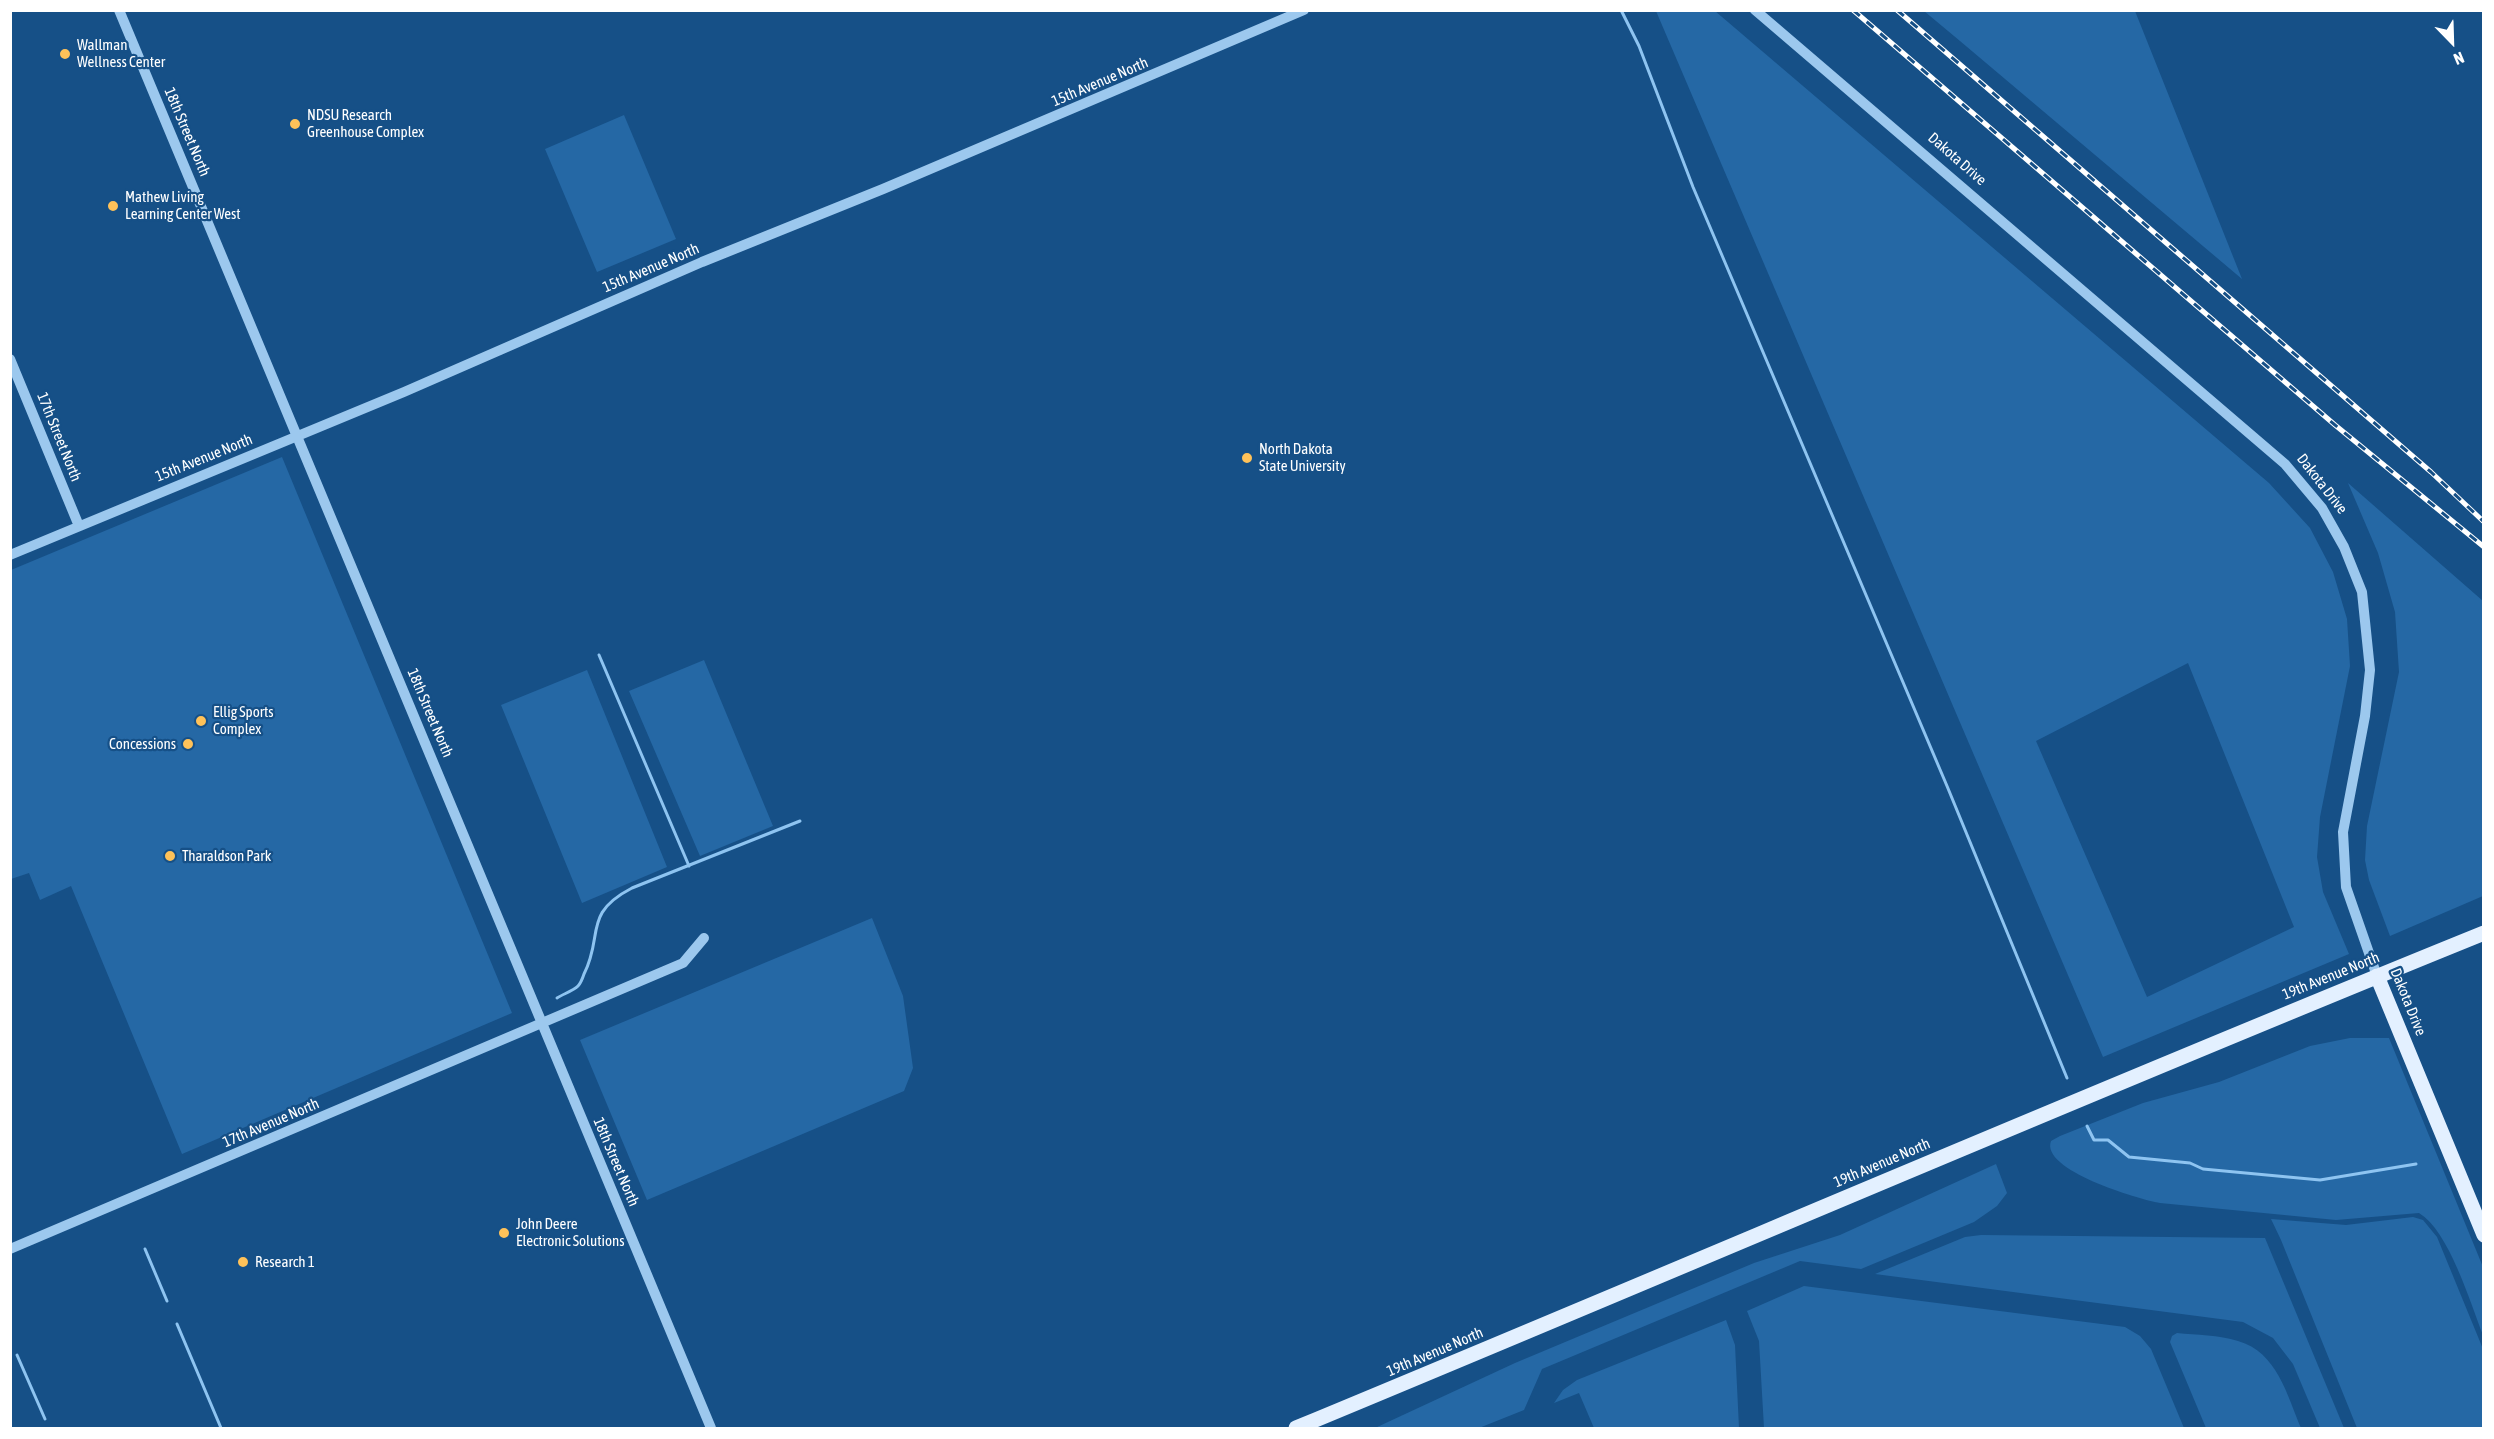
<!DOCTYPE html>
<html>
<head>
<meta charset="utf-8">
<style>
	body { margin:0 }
	#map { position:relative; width:2494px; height:1439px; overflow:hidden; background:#165087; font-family:"Asap Condensed",sans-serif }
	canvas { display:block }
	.frame { position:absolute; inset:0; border:12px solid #fff; pointer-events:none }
	.north { position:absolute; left:2422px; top:12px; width:60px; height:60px; -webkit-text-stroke:4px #165087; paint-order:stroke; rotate:157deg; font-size:16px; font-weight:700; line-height:24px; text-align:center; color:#fff }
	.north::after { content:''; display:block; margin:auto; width:21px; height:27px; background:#fff; clip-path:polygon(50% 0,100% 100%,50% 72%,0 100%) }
</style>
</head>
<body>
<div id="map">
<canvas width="2494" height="1439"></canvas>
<div class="frame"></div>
<div class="north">N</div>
</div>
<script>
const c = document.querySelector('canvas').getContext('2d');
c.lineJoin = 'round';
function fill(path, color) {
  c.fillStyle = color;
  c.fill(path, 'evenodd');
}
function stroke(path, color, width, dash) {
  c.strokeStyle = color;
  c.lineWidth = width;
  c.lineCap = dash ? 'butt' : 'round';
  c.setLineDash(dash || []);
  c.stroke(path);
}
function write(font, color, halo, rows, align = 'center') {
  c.font = font + ' "Asap Condensed",sans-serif';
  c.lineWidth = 4.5;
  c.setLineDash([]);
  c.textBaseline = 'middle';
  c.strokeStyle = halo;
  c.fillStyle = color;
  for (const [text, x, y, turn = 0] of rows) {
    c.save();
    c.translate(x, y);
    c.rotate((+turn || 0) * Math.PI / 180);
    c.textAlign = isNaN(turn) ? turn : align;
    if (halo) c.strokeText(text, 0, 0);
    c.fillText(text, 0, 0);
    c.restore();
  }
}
const green = new Path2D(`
	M 1656,11 L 1715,11 L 2269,483 L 2310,528 L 2333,572 L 2347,619 L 2350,666 L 2320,817 L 2317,857 L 2323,892 L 2349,954 L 2103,1057 ZM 2188,663 L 2294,927 L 2147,997 L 2036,741 Z
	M 1924,11 L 2135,11 L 2242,279 L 1960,41 Z
	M 624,115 L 676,239 L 597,272 L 545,149 Z
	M 282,457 L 512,1013 L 182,1154 L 71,886 L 40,900 L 29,873 L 11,879 L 11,570 Z
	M 2348,483 L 2483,601 L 2483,896 L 2390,936 L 2369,880 L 2365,860 L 2367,826 L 2399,672 L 2395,612 L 2378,553 Z
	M 704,660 L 773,826 L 700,856 L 629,691 Z
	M 587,670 L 667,867 L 582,903 L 501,705 Z
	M 872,918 L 903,996 L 913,1068 L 904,1091 L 647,1200 L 580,1040 Z
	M 2350,1038 L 2389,1038 L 2483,1267 L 2483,1335 C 2470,1302 2449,1231 2419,1213 L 2336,1220 L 2160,1203 C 2138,1199 2040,1170 2051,1141 L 2060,1136 L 2143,1103 L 2219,1082 L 2310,1046 Z
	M 1996,1164 L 2007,1193 L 1997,1206 L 1974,1222 L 1861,1269 L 1800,1261 L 1542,1369 L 1524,1410 L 1479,1428 L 1375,1428 L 1515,1363 L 1754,1263 L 1840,1235 Z
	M 2413,1217 L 2423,1220 L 2437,1237 L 2483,1349 L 2483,1428 L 2357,1428 L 2281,1240 L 2271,1219 L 2346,1225 Z
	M 1981,1235 L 2265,1238 L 2344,1428 L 2320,1428 L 2293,1364 L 2273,1338 L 2243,1322 L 1875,1274 L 1965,1237 Z
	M 1804,1286 L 2125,1327 L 2140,1336 L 2151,1349 L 2184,1428 L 1764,1428 L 1759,1341 L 1747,1311 Z
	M 1726,1320 L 1735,1345 L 1739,1428 L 1594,1428 L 1579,1393 L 1554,1403 L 1563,1390 L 1577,1380 Z
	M 2177,1333 C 2196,1335 2219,1335 2238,1341 C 2277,1352 2287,1395 2301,1428 L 2206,1428 L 2170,1342 L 2172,1336 Z`);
const stream = new Path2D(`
	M 1621,10 L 1639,46 L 1693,187 L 1947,786 L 2067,1078
	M 599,655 L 689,866
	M 557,998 C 563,994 573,991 578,986 C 581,983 583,977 584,974 C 604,935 582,914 632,888 L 800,821
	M 2087,1126 L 2094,1140 L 2108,1140 L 2129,1157 L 2190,1163 L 2203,1169 L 2320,1180 L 2416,1164
	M 145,1249 L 167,1301
	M 177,1324 L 221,1428
	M 17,1355 L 45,1419`);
const minor = new Path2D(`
	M 119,10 L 711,1428
	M 1755,10 L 2285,464 L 2322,508 L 2344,547 L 2362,592 L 2370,670 L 2365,716 L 2343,832 L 2346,887 L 2377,976
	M 10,359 L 79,526
	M 10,555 L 404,392 L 702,262 L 883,189 L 1304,10
	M 10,1249 L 683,963 L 704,938`);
const major = new Path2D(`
	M 2377,976 L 2484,1235
	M 1296,1428 C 1692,1264 2086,1094 2484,933`);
const rail = new Path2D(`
	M 1853,10 L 2335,425 L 2484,547
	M 1897,10 L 2431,472 L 2484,522`);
const markers = [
	[65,54,6,"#ffc259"],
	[295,124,6,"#ffc259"],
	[113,206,6,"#ffc259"],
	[1247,458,6,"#ffc259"],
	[201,721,6,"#ffc259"],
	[188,744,6,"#ffc259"],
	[170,856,6,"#ffc259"],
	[504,1233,6,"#ffc259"],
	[243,1262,6,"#ffc259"]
];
const poiNames = [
	["Wallman",77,45],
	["Wellness Center",77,62],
	["NDSU Research",307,115],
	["Greenhouse Complex",307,132],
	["Mathew Living",125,197],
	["Learning Center West",125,214],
	["North Dakota",1259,449],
	["State University",1259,466],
	["Ellig Sports",213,712],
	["Complex",213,729],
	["Concessions",176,744,"right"],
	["Tharaldson Park",182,856],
	["John Deere",516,1224],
	["Electronic Solutions",516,1241],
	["Research 1",255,1262]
];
const streetNames = [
	["15th Avenue North",1100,82,-23],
	["18th Street North",187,132,67],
	["Dakota Drive",1957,159,41],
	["15th Avenue North",651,268,-23],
	["17th Street North",59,437,68],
	["15th Avenue North",204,458,-22],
	["Dakota Drive",2322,484,52],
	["18th Street North",430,713,67],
	["19th Avenue North",2331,976,-22],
	["Dakota Drive",2408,1002,68],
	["17th Avenue North",271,1123,-23],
	["18th Street North",616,1162,67],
	["19th Avenue North",1882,1163,-23],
	["19th Avenue North",1435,1352,-23]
];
fill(green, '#2568a5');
stroke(stream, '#8ec4f1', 3);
stroke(minor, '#9cc8ee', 10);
stroke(major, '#e3f0ff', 15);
stroke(rail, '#fff', 5);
stroke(rail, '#165087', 3, [9]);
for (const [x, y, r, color] of markers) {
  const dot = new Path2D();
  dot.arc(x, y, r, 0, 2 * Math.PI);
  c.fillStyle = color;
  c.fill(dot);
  stroke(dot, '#165087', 2);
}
write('15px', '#fff', '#165087', poiNames, 'left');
write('15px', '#fff', '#165087', streetNames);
</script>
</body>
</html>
